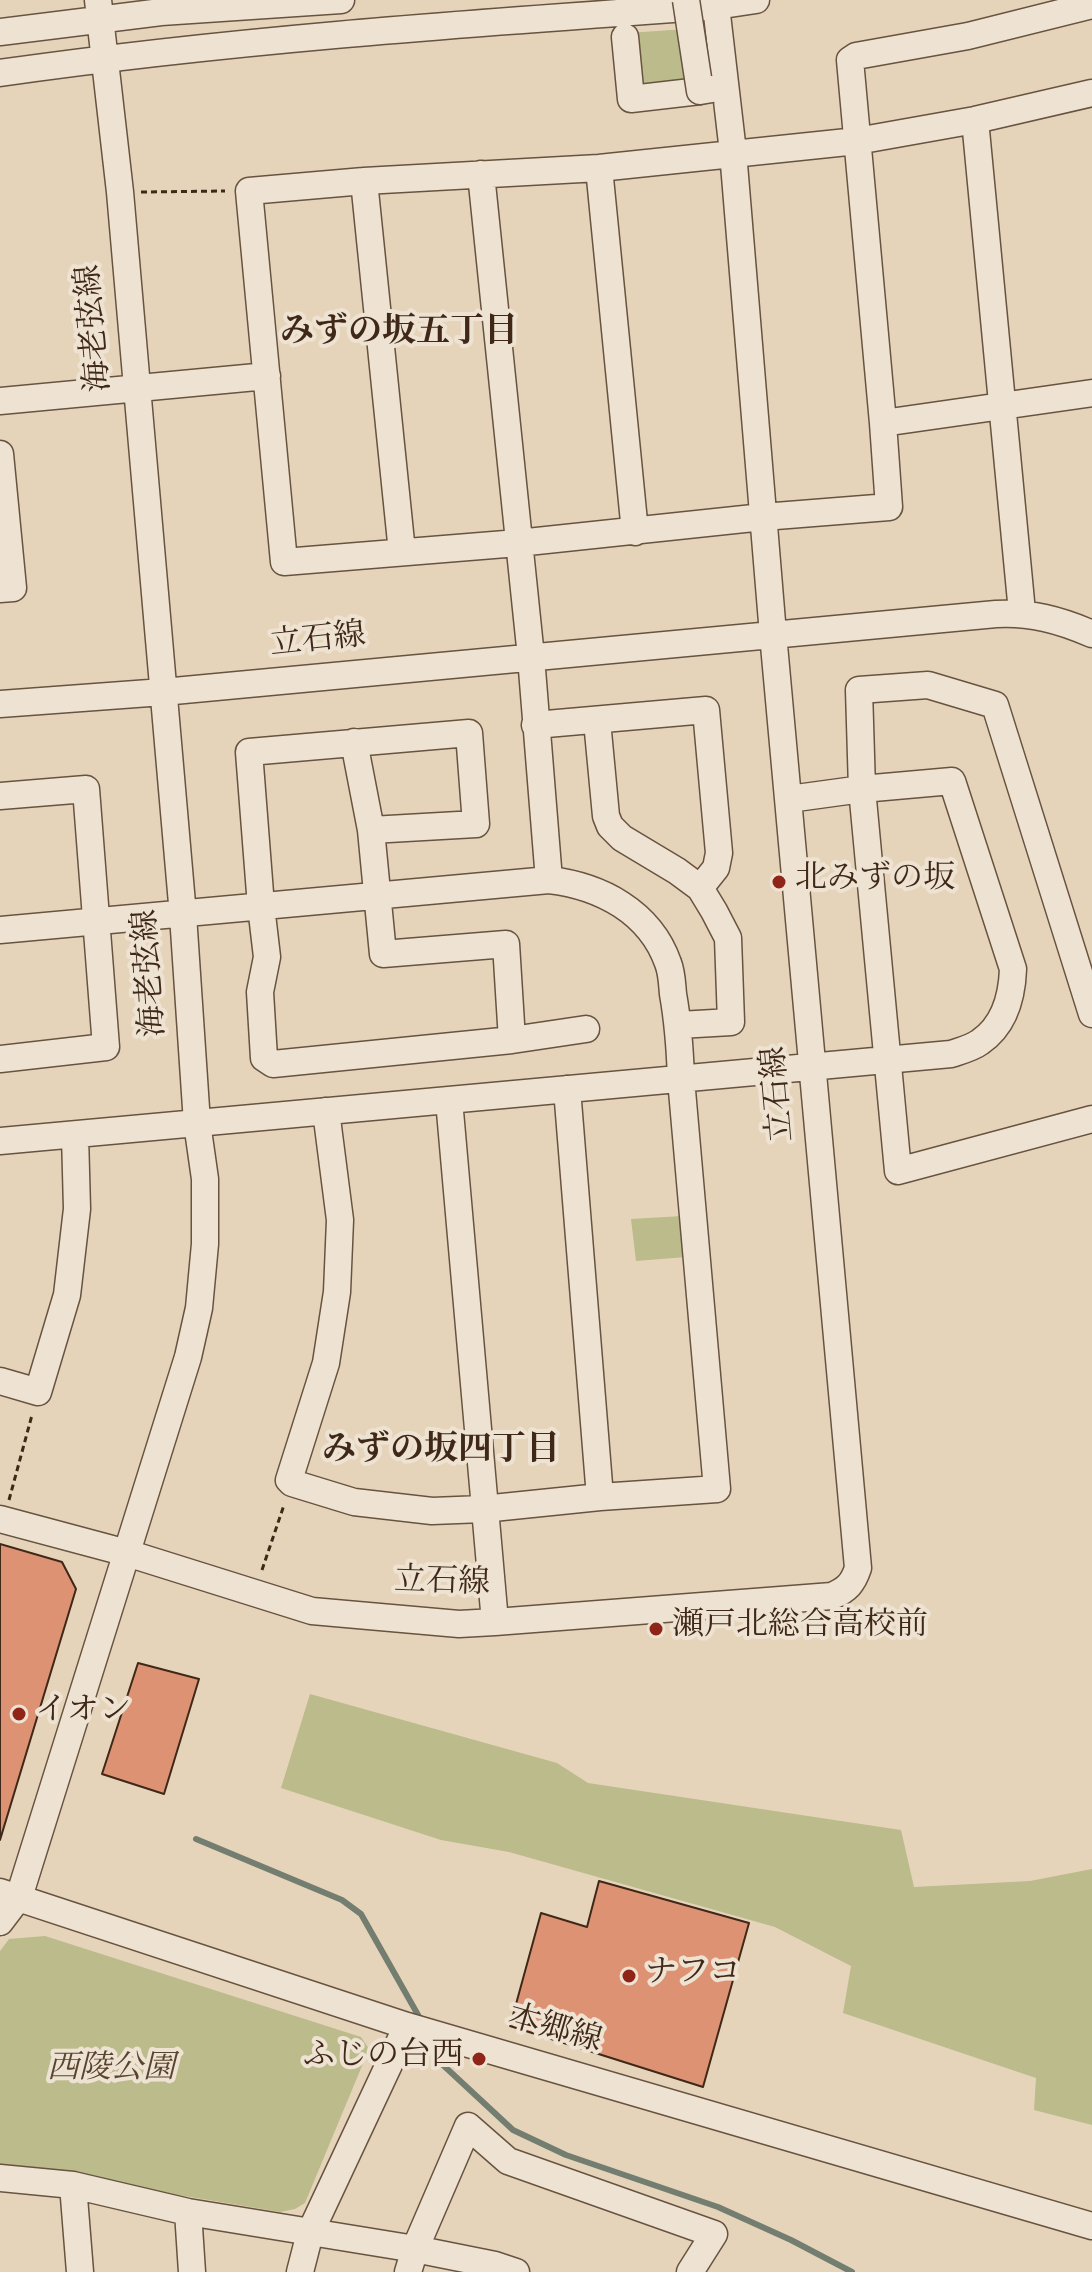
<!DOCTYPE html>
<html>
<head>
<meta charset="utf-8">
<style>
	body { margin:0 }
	canvas { display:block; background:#e5d4b9 }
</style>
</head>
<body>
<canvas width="1092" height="2272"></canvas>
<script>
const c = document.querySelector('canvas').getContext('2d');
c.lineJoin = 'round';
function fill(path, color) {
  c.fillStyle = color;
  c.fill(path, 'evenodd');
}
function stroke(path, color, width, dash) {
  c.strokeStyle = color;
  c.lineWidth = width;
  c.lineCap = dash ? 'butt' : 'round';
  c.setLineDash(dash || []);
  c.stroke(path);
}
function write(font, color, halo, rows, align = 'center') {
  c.font = font + ' "Sorts Mill Goudy","Noto Serif JP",serif';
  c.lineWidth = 8;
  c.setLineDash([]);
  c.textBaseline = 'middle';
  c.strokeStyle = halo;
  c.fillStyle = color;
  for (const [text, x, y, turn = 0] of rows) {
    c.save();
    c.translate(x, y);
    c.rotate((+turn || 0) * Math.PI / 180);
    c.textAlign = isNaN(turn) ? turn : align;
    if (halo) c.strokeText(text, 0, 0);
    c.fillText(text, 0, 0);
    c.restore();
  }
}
const green = new Path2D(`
	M 686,29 L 698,85 L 634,89 L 628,33 Z
	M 682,1216 L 686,1257 L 636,1261 L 631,1219 Z
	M 310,1694 L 557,1763 L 588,1783 L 901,1830 L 914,1887 L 1030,1881 L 1092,1869 L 1092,2125 L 1034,2110 L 1036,2078 L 843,2013 L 851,1966 L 775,1927 L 509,1852 L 441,1840 L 281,1788 Z
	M 45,1936 L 361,2037 L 369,2049 L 305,2203 L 295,2209 L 280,2212 L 0,2165 L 0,1951 L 9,1939 Z`);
const stream = new Path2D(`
	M 196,1839 L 342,1900 L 361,1914 L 422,2022
	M 432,2043 L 443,2065 L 513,2130 L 566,2155 L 718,2207 L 791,2240 L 852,2272`);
const building = new Path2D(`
	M 0,1544 L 62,1562 L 76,1589 L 0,1840 Z
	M 138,1663 L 199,1679 L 164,1794 L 102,1774 Z
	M 599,1881 L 749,1923 L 703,2087 L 510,2026 L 541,1913 L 587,1927 Z`);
const path = new Path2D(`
	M 141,192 L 225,191
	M 9,1500 L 32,1415
	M 262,1570 L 284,1505`);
const minor = new Path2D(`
	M 0,32 L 161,12 L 341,0
	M 625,37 L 631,99 L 700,91
	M 0,73 C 237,39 477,23 716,6 L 756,0
	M 1092,93 L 975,120 L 857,141 L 599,168 L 364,181 L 249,191 L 284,562 L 518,543 L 763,517 L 889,507 L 883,423 L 1092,393
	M 975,120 L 1022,612
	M 599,168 L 635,532
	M 481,174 L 531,657 L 549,880
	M 364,181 L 402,552
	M 0,401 L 267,376
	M 883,423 L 850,60 L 856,56 L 968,36 L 1092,5
	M 0,454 L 13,588 L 0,589
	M 0,704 L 163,692 L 996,614 C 1030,612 1060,620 1092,634
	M 597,721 L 606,816 L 610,826 L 622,838 L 677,871 L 700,888 L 714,911 L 728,938 L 731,1022 L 679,1025
	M 535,725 L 706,710 L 719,853 L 716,868 L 700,888
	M 354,742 L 371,830 L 383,954 L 506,944 L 512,1040
	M 0,796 L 86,789 L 106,1047 L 0,1059
	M 371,830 L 476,824 L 469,733 L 249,752 L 261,906 L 267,957 L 260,992 L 264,1058 L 273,1064 L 512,1040 L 586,1029
	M 0,930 L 549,880 C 601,886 650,912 668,963 C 672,973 672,984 673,994 C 678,1022 680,1050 681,1079 L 717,1489 L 600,1497 L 483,1509 L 432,1511 L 354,1502 L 292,1483 L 289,1480 L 326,1363 L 337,1292 L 340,1220 L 326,1111
	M 1092,1014 L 995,705 L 928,685 L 859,690 L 862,789 L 898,1171 L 1092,1119
	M 567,1089 L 600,1497
	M 449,1100 L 495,1622
	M 0,1141 L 951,1054 C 960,1051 972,1048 980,1042 C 1005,1025 1012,997 1013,969 L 952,781 L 862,789 L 789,799
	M 0,1381 L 38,1392 L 67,1295 L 77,1209 L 75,1135
	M 0,1519 L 127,1553 L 312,1611 L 459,1624 L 495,1622 L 832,1596 C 847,1590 853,1583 858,1568 L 773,634 L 733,152 L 716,6
	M 0,1892 L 407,2026 L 1092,2226
	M 0,1922 L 19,1897 L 188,1357 L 199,1308 L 205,1244 L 205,1179 L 197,1123 L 183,915 L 120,192 L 98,0
	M 0,2178 L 73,2185 L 188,2212 L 415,2249 L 408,2272
	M 73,2185 L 80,2272
	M 188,2212 L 192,2272
	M 300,2272 L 310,2233 L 407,2026
	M 516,2272 L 495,2265 L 415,2249 L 468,2126 L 508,2161 L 714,2234 L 690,2272`);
const minorBridge = new Path2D(`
	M 686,0 L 700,91 L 712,89`);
const markers = [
	[779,882,8,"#8f2418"],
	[656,1629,8,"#8f2418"],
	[19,1714,8,"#8f2418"],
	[629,1976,8,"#8f2418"],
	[479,2059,8,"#8f2418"]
];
const streetNames = [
	["海老弦線",97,328,-95],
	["立石線",318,643,-6],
	["海老弦線",153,973,-94],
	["立石線",781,1094,-95],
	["立石線",442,1585,2],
	["本郷線",554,2032,16]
];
const poiNames = [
	["北みずの坂",795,882],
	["瀬戸北総合高校前",672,1629],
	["イオン",35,1714],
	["ナフコ",645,1976],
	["ふじの台西",463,2059,"right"]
];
const parkNames = [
	["西陵公園",111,2072]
];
const neighbourhoodNames = [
	["みずの坂五丁目",399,335],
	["みずの坂四丁目",441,1453]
];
fill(green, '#bbbb8b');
stroke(stream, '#737e70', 6);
fill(building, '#dd9274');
stroke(building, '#3f2818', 2);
stroke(minor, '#685340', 29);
stroke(path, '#3f2818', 3, [6, 4]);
stroke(minor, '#eee3d2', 26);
stroke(minorBridge, '#685340', 29, []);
stroke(minorBridge, '#eee3d2', 26);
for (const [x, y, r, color] of markers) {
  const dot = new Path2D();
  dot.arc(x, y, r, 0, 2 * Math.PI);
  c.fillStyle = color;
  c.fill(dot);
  stroke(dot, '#eee3d2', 3);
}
write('32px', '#3f2818', '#eee3d2', streetNames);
write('32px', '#3f2818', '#eee3d2', poiNames, 'left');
write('italic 32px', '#58452f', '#eee3d2', parkNames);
write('bold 34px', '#3f2818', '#eee3d2', neighbourhoodNames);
</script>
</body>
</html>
